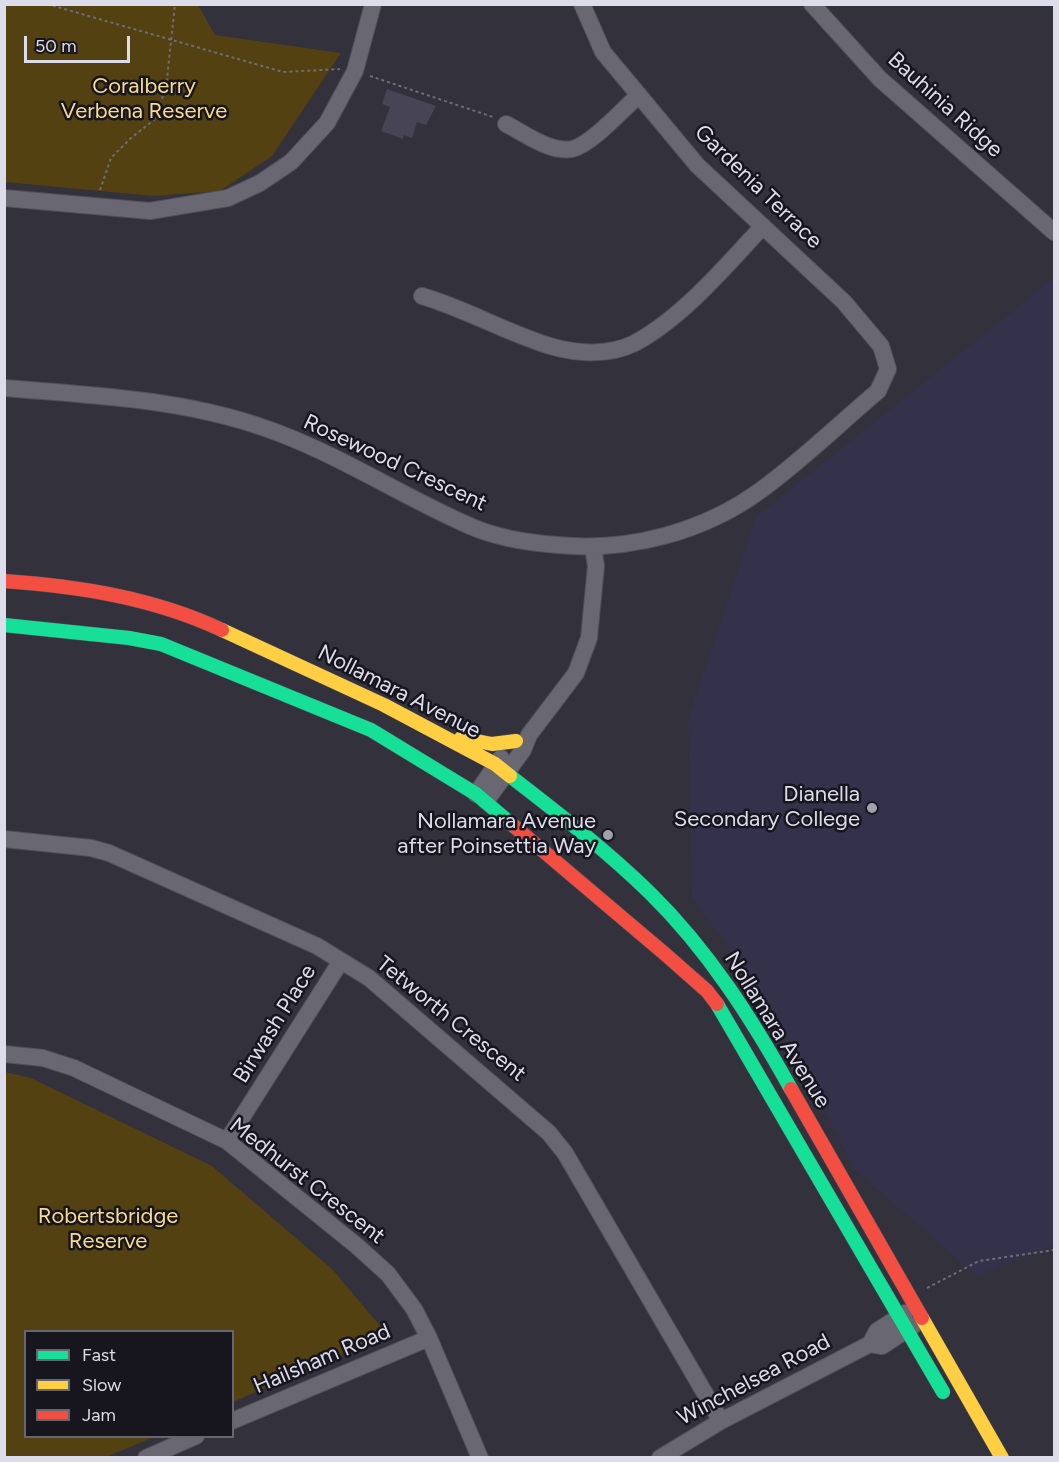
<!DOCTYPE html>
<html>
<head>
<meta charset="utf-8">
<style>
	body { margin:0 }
	#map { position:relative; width:1059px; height:1462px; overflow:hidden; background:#32313c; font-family:Figtree,sans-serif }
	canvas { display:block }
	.frame { position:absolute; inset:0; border:6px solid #dddcea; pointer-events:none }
	.legend { position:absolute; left:24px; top:1330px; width:210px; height:108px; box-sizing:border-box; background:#17161f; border:2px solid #666570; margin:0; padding:8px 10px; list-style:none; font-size:18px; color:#dddcea }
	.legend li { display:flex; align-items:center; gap:12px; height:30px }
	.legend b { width:30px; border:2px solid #666570 }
	.scale { position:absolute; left:24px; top:36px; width:106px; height:27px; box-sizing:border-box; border:3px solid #dddcea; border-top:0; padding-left:8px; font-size:18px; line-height:21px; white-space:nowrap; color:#dddcea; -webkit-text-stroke:4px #17161f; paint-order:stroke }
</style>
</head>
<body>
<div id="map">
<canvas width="1059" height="1462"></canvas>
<div class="frame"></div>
<ul class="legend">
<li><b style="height:8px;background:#16e098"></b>Fast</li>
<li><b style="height:8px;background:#ffcf43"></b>Slow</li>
<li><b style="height:8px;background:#f24e42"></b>Jam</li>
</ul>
<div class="scale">50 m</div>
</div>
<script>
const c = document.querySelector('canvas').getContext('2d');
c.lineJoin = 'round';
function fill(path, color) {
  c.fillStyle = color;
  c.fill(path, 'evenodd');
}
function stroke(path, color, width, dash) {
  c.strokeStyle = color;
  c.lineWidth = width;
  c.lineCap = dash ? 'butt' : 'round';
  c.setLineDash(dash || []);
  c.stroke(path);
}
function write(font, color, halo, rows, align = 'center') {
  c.font = font + ' Figtree,sans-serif';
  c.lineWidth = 5;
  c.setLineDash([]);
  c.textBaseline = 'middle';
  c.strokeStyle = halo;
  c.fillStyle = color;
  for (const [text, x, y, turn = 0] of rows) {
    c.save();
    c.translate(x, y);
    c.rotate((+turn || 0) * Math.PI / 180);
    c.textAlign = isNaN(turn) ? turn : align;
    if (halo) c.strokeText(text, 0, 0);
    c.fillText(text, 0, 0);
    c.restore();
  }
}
const built = new Path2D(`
	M 1054,278 L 1054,1245 L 977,1276 L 854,1169 L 772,1007 L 692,897 L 688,719 L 756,517 Z`);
const green = new Path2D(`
	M 4,5 L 198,5 L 215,35 L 341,53 L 272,156 L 220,191 L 153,196 L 5,182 Z
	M 5,1072 L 31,1078 L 212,1166 L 332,1269 L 387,1334 L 233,1402 L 232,1332 L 26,1332 L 26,1436 L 154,1437 L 106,1457 L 5,1457 Z`);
const building = new Path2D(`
	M 387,89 L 436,106 L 426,125 L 417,122 L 412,138 L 404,135 L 403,139 L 381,131 L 390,107 L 382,104 Z`);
const path = new Path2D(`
	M 47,4 L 283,72 L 340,69
	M 370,76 L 493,117
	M 100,190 L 111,158 L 131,138 L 154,120 L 166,88 L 175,4
	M 927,1288 L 979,1261 L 1054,1250`);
const street = new Path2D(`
	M 812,4 L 880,79 L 1054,232
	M 506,124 C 524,133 550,153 572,149 C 591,145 624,108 639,95
	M 4,198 L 150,211 L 228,198 L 260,183 L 291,162 L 327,123 L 355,71 L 373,4
	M 422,296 C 466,309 507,333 550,346 C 577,354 609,356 635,343 C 683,317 726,266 763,226
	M 4,388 C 98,396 193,399 281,434 C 346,459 406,498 470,526 C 497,538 529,543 558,545 C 628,552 704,532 761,490 C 802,460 839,424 878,391 L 888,369 L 881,346 L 844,302 L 697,165 L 603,52 L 582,4
	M 476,794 L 501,758
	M 486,801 L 523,750 L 529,735 L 576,673 L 589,638 L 596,566 L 593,548
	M 4,839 L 91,848 L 109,853 L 317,946 L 369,978 L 549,1133 L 565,1153 L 721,1421
	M 4,1054 L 43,1058 L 74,1068 L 227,1141 L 357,1246 L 388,1274 L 414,1309 L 429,1338 L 480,1458
	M 227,1141 L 341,961
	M 870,1344 L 882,1346 L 914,1325
	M 232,1421 L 429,1338
	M 146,1458 L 196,1436
	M 660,1458 L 721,1421 L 870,1344 L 877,1331 L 905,1313`);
const fast = new Path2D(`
	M 4,625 L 129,638 L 161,644 L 371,730 L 476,794 L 515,827
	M 510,776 C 558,813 607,851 650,893 C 708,950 752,1019 791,1089
	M 717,1004 L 943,1392`);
const slow = new Path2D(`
	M 222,630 L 384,705 L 495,764 L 510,776
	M 461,738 L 492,744 L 516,741
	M 922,1318 L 1002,1458`);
const jam = new Path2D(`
	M 4,581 C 78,586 154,598 222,630
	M 515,827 L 665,954 L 707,991 L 717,1004
	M 791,1089 L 922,1318`);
const markers = [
	[872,808,6,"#a1a0ad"],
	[608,835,6,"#a1a0ad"]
];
const parkNames = [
	["Coralberry",144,87],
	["Verbena Reserve",144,112],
	["Robertsbridge",108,1217],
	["Reserve",108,1242]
];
const streetNames = [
	["Bauhinia Ridge",945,105,42],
	["Gardenia Terrace",758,187,44],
	["Rosewood Crescent",395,463,25],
	["Nollamara Avenue",399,692,27],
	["Tetworth Crescent",451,1019,39],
	["Birwash Place",275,1024,-58],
	["Nollamara Avenue",777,1030,58],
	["Medhurst Crescent",307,1181,38],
	["Hailsham Road",322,1359,-23],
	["Winchelsea Road",754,1380,-28]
];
const poiNames = [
	["Dianella",860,795],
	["Secondary College",860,820],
	["Nollamara Avenue",596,822],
	["after Poinsettia Way",596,847]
];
fill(built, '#34324b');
fill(green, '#534112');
fill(building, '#474555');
stroke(street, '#51505a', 18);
stroke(fast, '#51505a', 15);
stroke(slow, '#51505a', 15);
stroke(jam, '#51505a', 15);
stroke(path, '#6e6d76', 2, [3, 3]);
stroke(street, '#696872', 16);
stroke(fast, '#16e098', 14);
stroke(slow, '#ffcf43', 14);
stroke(jam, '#f24e42', 14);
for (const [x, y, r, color] of markers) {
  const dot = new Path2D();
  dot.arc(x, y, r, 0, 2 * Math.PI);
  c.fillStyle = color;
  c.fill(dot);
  stroke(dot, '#17161f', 2);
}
write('22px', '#fada8c', '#17161f', parkNames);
write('22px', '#dddcea', '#17161f', streetNames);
write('22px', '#dddcea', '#17161f', poiNames, 'right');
</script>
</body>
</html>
